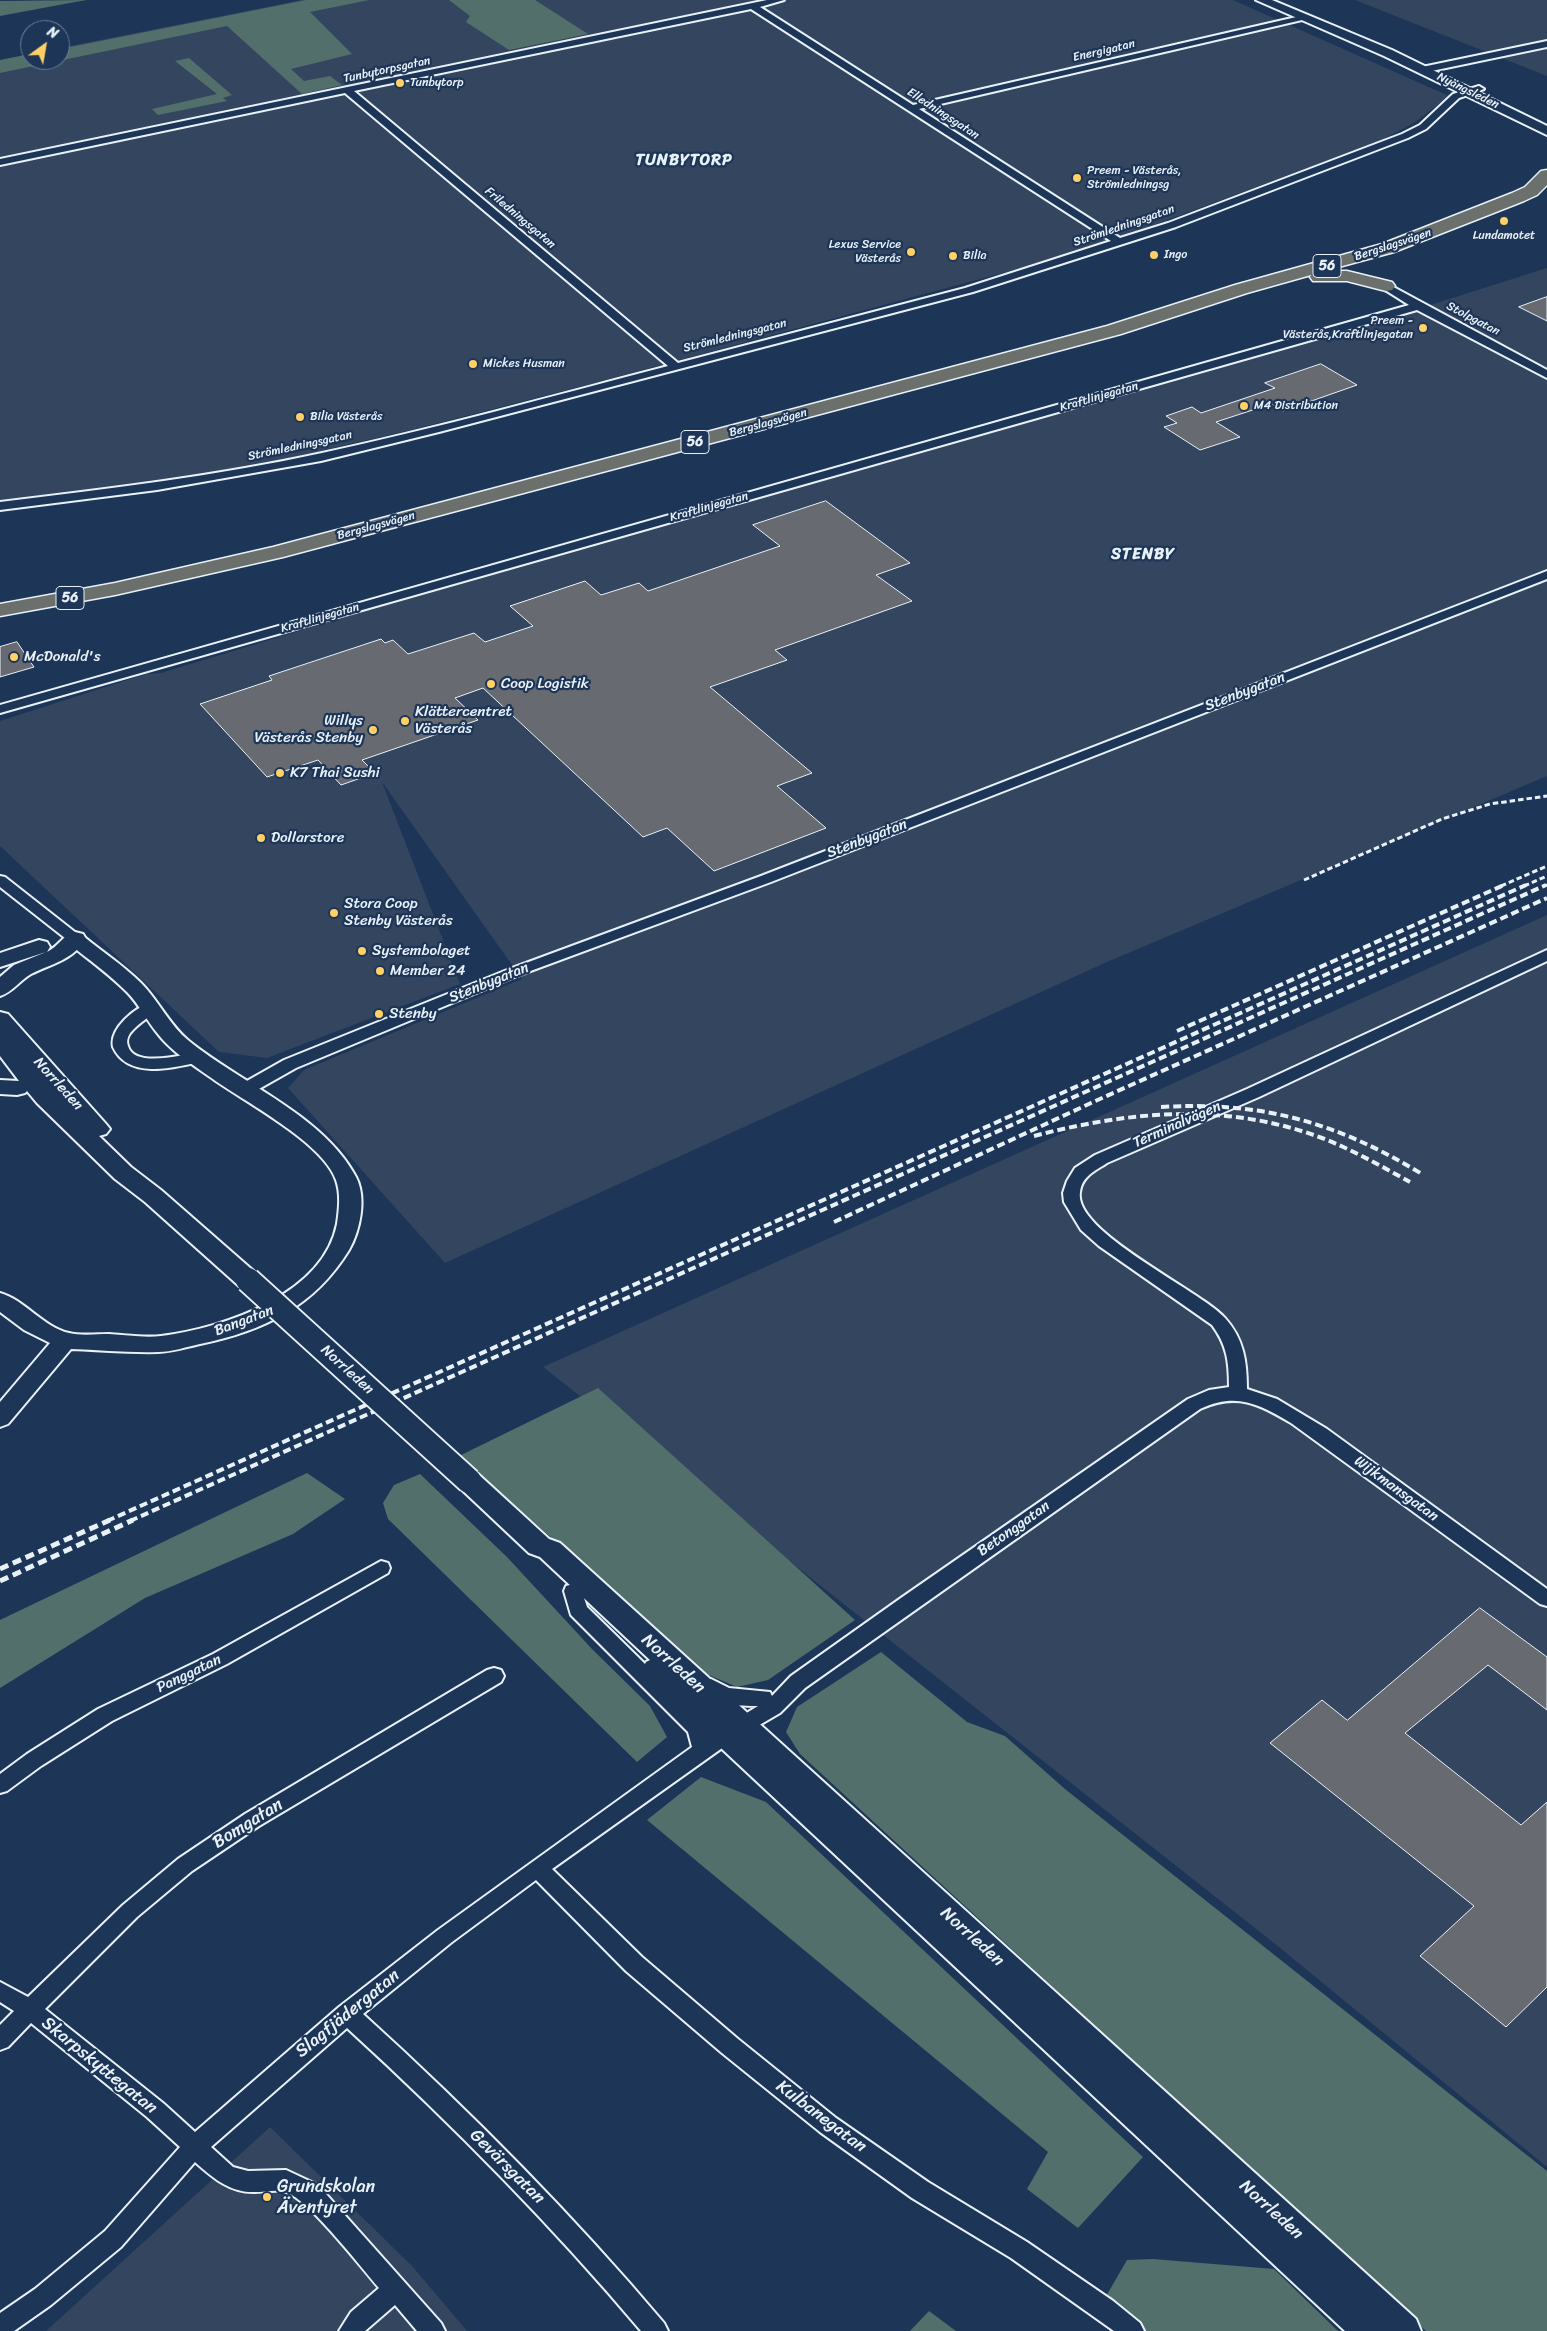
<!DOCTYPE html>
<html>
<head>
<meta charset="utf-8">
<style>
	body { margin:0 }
	#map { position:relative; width:1547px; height:2331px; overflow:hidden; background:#1d3557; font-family:Sriracha,sans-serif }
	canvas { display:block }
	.north { position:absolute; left:20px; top:20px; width:50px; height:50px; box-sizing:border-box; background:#1d3557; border:1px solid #6e8097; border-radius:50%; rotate:32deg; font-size:14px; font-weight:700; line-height:20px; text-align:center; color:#e8f1f8 }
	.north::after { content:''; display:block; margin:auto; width:18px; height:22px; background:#ffd166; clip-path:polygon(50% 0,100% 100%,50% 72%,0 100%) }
</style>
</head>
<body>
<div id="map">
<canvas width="1547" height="2331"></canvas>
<div class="north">N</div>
</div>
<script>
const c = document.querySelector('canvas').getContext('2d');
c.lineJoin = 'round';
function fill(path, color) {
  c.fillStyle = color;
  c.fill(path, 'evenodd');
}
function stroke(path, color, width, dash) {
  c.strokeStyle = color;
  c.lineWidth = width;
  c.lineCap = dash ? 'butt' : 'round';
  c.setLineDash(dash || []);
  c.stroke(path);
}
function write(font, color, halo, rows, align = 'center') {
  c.font = font + ' Sriracha,sans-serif';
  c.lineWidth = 4.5;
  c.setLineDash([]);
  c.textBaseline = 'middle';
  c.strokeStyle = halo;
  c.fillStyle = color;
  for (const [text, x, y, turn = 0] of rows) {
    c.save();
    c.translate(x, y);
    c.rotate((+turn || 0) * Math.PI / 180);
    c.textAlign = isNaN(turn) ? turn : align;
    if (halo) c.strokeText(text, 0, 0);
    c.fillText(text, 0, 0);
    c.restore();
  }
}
const built = new Path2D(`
	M 302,0 L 1233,0 L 1449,96 L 1414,123 L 1380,141 L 1084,251 L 598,382 L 415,429 L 230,472 L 0,501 L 0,60 L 30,54 L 30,60 L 60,60 L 60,48 Z
	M 1355,0 L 1547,0 L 1547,76 Z
	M 1547,268 L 1547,776 L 1107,962 L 445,1263 L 288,1088 L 304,1070 L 522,979 L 382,782 L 460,984 L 267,1058 L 219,1052 L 0,846 L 0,721 L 146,674 L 161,673 L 578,546 L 872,467 L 1075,406 L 1424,307 Z
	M 1547,915 L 1547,2167 L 1274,1943 L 543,1367 Z
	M 270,2127 L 413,2267 L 467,2331 L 46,2331 Z`);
const green = new Path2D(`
	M 87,0 L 75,2 L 0,16 L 0,1 Z
	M 306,0 L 369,0 L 310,12 L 352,54 L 291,69 L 304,81 L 330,76 L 342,85 L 302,94 L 227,26 L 0,73 L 0,60 L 30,54 L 30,60 L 60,60 L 60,49 Z
	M 449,0 L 535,0 L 588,34 L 509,50 L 466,22 L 470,16 Z
	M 189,58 L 232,95 L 223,98 L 227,101 L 158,115 L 152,109 L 217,94 L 175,61 Z
	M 598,1388 L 855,1620 L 768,1680 L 737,1687 L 704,1673 L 459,1456 Z
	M 307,1473 L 345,1499 L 293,1534 L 145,1598 L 0,1688 L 0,1620 Z
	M 420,1474 L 507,1557 L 592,1649 L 650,1706 L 667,1737 L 637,1762 L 388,1519 L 383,1503 L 394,1485 Z
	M 881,1652 L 967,1722 L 1005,1736 L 1065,1789 L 1547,2171 L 1547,2331 L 1426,2331 L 800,1754 L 786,1732 L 797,1707 Z
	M 701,1777 L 766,1802 L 1143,2157 L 1078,2228 L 1027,2189 L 1048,2152 L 647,1820 Z
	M 1153,2259 L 1274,2269 L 1338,2331 L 1142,2331 L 1105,2298 L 1127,2260 Z
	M 929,2311 L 956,2331 L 910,2331 Z`);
const building = new Path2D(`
	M 1547,297 L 1547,321 L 1519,307 Z
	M 1321,364 L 1357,385 L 1283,411 L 1271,404 L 1216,422 L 1240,437 L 1200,450 L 1164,427 L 1177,423 L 1166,416 L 1192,407 L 1201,413 L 1275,388 L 1265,383 Z
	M 826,501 L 910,563 L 876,575 L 912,601 L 775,650 L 787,660 L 710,687 L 812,773 L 777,786 L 826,828 L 714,871 L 667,828 L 643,837 L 483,688 L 455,698 L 478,720 L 362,760 L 375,773 L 341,785 L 318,760 L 267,777 L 200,704 L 272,680 L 269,676 L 381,639 L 385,643 L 393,640 L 408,654 L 474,633 L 485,642 L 533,626 L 510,606 L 585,581 L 601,595 L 639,583 L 648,591 L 780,546 L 753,525 Z
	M 17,642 L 34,667 L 0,677 L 0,647 Z
	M 1480,1608 L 1547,1657 L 1547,1710 L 1488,1665 L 1405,1733 L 1521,1825 L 1547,1802 L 1547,1987 L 1506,2027 L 1420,1956 L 1474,1906 L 1270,1743 L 1322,1700 L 1347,1720 Z`);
const minor = new Path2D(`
	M 767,0 L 784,0 L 760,7 L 913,105 L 1305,15 L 1306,17 L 1302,20 L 919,109 L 1120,238 L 1168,223 L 1402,134 L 1420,125 L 1453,94 L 1479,86 L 1484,89 L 1459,98 L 1426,129 L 1408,138 L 1176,227 L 973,292 L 439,432 L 321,461 L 157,490 L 0,510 L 0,502 C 108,489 216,476 322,453 C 438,428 553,396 668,366 L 345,93 L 0,165 L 0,159 ZM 751,9 L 1111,241 L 965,288 L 678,363 L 354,91 Z
	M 1547,41 L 1547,47 L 1422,73 L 1417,70 L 1422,67 Z
	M 1386,283 L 1547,370 L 1547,378 L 1417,310 L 0,713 L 0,705 L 1409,305 L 1382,288 L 1381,286 Z
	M 1547,571 L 1547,579 L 771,882 L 517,976 L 296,1068 L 250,1094 L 238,1094 L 236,1090 L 238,1086 L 284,1060 L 507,970 L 761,876 Z
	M 0,876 L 5,877 L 80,936 L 82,939 L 80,942 L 70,942 L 0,887 Z
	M 1547,950 L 1547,961 L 1259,1097 L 1107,1163 C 1095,1171 1082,1176 1080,1192 C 1073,1232 1200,1290 1225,1318 C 1244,1339 1247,1362 1247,1389 L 1277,1399 L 1327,1429 L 1547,1589 L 1547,1606 L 1540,1604 L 1291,1423 C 1258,1404 1237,1392 1200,1409 L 805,1688 L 780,1713 L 732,1741 L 552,1869 L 642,1957 L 738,2039 L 836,2118 L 928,2182 L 1027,2242 L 1113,2301 L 1140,2323 L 1144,2331 L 1114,2331 L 1011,2258 L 912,2198 L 820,2132 L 722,2053 L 626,1971 L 536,1880 L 452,1942 L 363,2014 C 470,2111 571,2213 664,2323 L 668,2331 L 641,2331 C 550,2223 451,2123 347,2028 L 211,2147 L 233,2167 L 248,2171 L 286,2170 L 318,2185 L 441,2323 L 445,2331 L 417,2331 L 395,2305 L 365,2331 L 339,2331 L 351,2312 L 379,2288 C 360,2266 310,2201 286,2192 C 277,2189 264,2192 255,2192 C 230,2193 213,2178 195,2162 L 121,2247 L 51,2305 L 14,2331 L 0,2331 L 0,2313 L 35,2289 L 105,2231 L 180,2147 L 147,2117 L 31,2023 L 8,2047 L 0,2050 L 0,2025 L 14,2011 L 0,2002 L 0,1982 L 28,1997 L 123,1905 L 178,1859 L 245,1814 L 487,1670 L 494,1668 L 501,1670 L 504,1676 L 501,1682 L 259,1826 L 192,1871 L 137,1917 L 45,2009 L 163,2103 L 195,2132 L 339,2007 L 438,1930 L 692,1747 L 688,1732 L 571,1615 L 564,1591 L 566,1586 L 573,1584 L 580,1586 L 587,1607 L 704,1722 L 709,1736 L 758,1706 C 739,1706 711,1706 701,1687 L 704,1681 L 711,1679 L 729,1688 L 770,1692 L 772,1696 L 791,1676 L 901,1598 L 1188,1399 L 1209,1390 L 1229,1387 C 1229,1362 1227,1345 1212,1325 L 1099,1246 L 1081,1230 L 1064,1202 L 1063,1193 L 1067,1181 L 1075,1168 L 1095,1155 L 1247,1089 Z
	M 151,1003 L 156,1005 L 159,1008 L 156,1011 C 148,1018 139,1023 132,1031 C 128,1035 126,1041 128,1046 C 134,1068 182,1055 197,1052 L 203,1053 L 205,1057 L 203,1061 C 174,1068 128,1080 113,1047 C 109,1029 135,1007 151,1003 Z
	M 381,1561 L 388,1563 L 390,1568 L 388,1573 L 227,1664 L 112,1721 L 41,1766 L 7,1791 L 0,1793 L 0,1774 L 27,1754 L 98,1709 L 213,1654 Z`);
const tertiary = new Path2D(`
	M 1256,0 L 1272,0 L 1392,50 L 1547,126 L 1547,135 L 1384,56 Z
	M 75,933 L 82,935 C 101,951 123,965 141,983 C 159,1001 169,1025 189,1041 C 242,1084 324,1116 356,1177 C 367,1198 360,1231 349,1250 C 314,1307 263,1331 200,1344 C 186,1347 172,1352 158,1352 C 130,1353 100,1350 71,1349 L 8,1424 L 0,1427 L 0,1402 L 50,1343 L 24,1330 L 0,1312 L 0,1293 C 25,1300 43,1327 69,1333 C 81,1336 97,1334 109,1334 C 126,1335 145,1338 161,1336 C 224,1328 323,1295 337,1224 C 339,1210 341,1194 336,1180 C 323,1142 243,1101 210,1077 C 193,1065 171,1051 158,1034 C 147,1021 139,1004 127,992 C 109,974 88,959 68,943 L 65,939 L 68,935 Z`);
const secondary = new Path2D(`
	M 75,932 L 83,934 L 86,939 C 71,961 53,963 31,974 C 20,980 13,992 0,996 L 0,977 L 14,965 L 46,952 L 0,967 L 0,953 L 39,940 L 47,942 L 50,947 L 47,952 C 58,947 63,935 75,932 Z
	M 0,1012 L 8,1014 L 106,1124 L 110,1129 L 106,1134 L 99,1136 L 131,1167 L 161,1190 L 257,1274 L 260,1280 L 257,1286 L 248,1289 L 239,1286 L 145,1202 L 115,1179 L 37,1103 L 27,1091 L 25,1093 L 17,1095 L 0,1094 L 0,1080 L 19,1081 L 0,1056 Z
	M 469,1471 L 478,1474 L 549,1539 L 560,1543 L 1416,2319 L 1421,2331 L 1345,2331 L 646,1678 L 642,1670 L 646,1662 L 650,1660 L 540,1557 L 529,1553 L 460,1488 L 456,1481 L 460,1474 Z`);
const trunk = new Path2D(`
	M 1547,170 L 1547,185 L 1537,195 L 1524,201 L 1394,252 L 1324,271 L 1347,271 L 1392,282 L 1395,286 L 1392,290 L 1386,291 L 1347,281 L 1313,281 L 1310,277 L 1311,275 L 1247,293 L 1121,334 L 283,557 L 115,595 L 0,616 L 0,604 L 115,583 L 273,547 L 1107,326 L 1235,285 L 1382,244 L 1512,193 L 1525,187 L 1541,171 Z`);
const railFar2 = new Path2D(`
	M 1304,880 L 1442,819 L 1490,804 L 1547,796
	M 1501,886 L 1547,866
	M 1524,886 L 1547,876
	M 1544,886 L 1547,885`);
const railFar1 = new Path2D(`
	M 1177,1031 L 1504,885
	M 1161,1107 C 1261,1101 1336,1122 1422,1174
	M 1034,1136 C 1130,1111 1226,1102 1322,1138 C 1353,1150 1381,1166 1410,1182
	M 834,1222 L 1091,1103 L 1547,898
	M 107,1521 L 1526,885
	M 130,1521 L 1546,885`);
const rail = new Path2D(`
	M 0,1569 L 110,1520
	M 0,1581 L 133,1520`);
const secondaryBridge = new Path2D(`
	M 248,1280 L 469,1481`);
const markers = [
	[400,83,5,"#ffd166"],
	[1077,178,5,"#ffd166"],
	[1504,221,5,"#ffd166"],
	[911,252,5,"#ffd166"],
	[1154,255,5,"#ffd166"],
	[953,256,5,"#ffd166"],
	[1423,328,5,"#ffd166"],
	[473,364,5,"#ffd166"],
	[1244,406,5,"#ffd166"],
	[300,417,5,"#ffd166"],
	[14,657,5,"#ffd166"],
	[491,684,5,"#ffd166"],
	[405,721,5,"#ffd166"],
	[373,730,5,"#ffd166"],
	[280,773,5,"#ffd166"],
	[261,838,5,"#ffd166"],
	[334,913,5,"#ffd166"],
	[362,951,5,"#ffd166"],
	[380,971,5,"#ffd166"],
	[379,1014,5,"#ffd166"],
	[267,2197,5,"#ffd166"]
];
const farStreetnames = [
	["Energigatan",1104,51,-13],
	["Tunbytorpsgatan",387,70,-12],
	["Nyängsleden",1468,91,26],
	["Elledningsgatan",943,114,33],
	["Friledningsgatan",520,218,40],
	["Strömledningsgatan",1124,226,-19],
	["Bergslagsvägen",1393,245,-18],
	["Stolpgatan",1473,319,28],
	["Strömledningsgatan",735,336,-14],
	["Kraftlinjegatan",1099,397,-16],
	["Bergslagsvägen",768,423,-15],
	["Strömledningsgatan",300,446,-12],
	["Kraftlinjegatan",709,507,-16],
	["Bergslagsvägen",376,526,-15],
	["Kraftlinjegatan",320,618,-16]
];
const farPoinames = [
	["Tunbytorp",410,83],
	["Preem - Västerås,",1087,171],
	["Strömledningsg",1087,185],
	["Lundamotet",1504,236,"center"],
	["Lexus Service",901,245,"right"],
	["Västerås",901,259,"right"],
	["Ingo",1164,255],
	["Bilia",963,256],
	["Preem -",1413,321,"right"],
	["Västerås,Kraftlinjegatan",1413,335,"right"],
	["Mickes Husman",483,364],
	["M4 Distribution",1254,406],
	["Bilia Västerås",310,417]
];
const shields = [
	[1327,266,28],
	[695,442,28],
	[70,598,28]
];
const shieldNames = [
	["56",1327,266],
	["56",695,442],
	["56",70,598]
];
const poiNames = [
	["McDonald's",24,657],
	["Coop Logistik",501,684],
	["Klättercentret",415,712],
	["Västerås",415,729],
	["Willys",363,721,"right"],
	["Västerås Stenby",363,738,"right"],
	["K7 Thai Sushi",290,773],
	["Dollarstore",271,838],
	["Stora Coop",344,904],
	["Stenby Västerås",344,921],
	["Systembolaget",372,951],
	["Member 24",390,971],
	["Stenby",389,1014]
];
const streetNames = [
	["Stenbygatan",1245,692,-21],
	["Stenbygatan",867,839,-21],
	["Stenbygatan",489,983,-22],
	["Norrleden",58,1084,48],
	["Terminalvägen",1177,1125,-24],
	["Bangatan",244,1321,-21],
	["Norrleden",347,1370,42],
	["Wijkmansgatan",1396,1489,36],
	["Betonggatan",1014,1529,-35],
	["Panggatan",189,1674,-26]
];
const farDistrictnames = [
	["TUNBYTORP",684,161],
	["STENBY",1143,555]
];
const nearStreetnames = [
	["Norrleden",673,1664,42],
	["Bomgatan",248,1824,-32],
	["Norrleden",972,1937,42],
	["Slagfjädergatan",348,2014,-39],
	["Skarpskyttegatan",99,2066,39],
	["Kulbanegatan",821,2117,37],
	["Gevärsgatan",507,2167,45],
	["Norrleden",1271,2210,42]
];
const nearPoinames = [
	["Grundskolan",277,2187],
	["Äventyret",277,2208]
];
fill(built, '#34455f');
fill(green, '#536f6c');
fill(building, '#686a71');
stroke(building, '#e8f1f8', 1);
stroke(minor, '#e8f1f8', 4);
stroke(tertiary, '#e8f1f8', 4);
stroke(secondary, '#e8f1f8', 4);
stroke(trunk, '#e8f1f8', 3);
fill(minor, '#1d3557');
fill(tertiary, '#1d3557');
fill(secondary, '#1d3557');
fill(trunk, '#6c706d');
stroke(railFar2, '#e8f1f8', 3, [5.5, 3]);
stroke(railFar1, '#e8f1f8', 4, [8, 4]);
stroke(rail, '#e8f1f8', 5, [9, 5]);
stroke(secondaryBridge, '#e8f1f8', 28, []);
stroke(secondaryBridge, '#1d3557', 24);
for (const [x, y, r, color] of markers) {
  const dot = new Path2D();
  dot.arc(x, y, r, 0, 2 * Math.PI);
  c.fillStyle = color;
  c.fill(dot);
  stroke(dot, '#1d3557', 2);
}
write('12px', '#e8f1f8', '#1d3557', farStreetnames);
write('12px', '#e8f1f8', '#1d3557', farPoinames, 'left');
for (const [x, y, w] of shields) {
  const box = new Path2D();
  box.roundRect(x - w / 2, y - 11.5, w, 23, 4);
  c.fillStyle = '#1d3557';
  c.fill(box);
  stroke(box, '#e8f1f8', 1);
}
write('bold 14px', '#e8f1f8', null, shieldNames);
write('15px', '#e8f1f8', '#1d3557', poiNames, 'left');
write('15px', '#e8f1f8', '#1d3557', streetNames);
c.letterSpacing = '1px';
write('bold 16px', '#e8f1f8', '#1d3557', farDistrictnames);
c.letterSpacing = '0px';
write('18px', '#e8f1f8', '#1d3557', nearStreetnames);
write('18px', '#e8f1f8', '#1d3557', nearPoinames, 'left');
</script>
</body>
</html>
